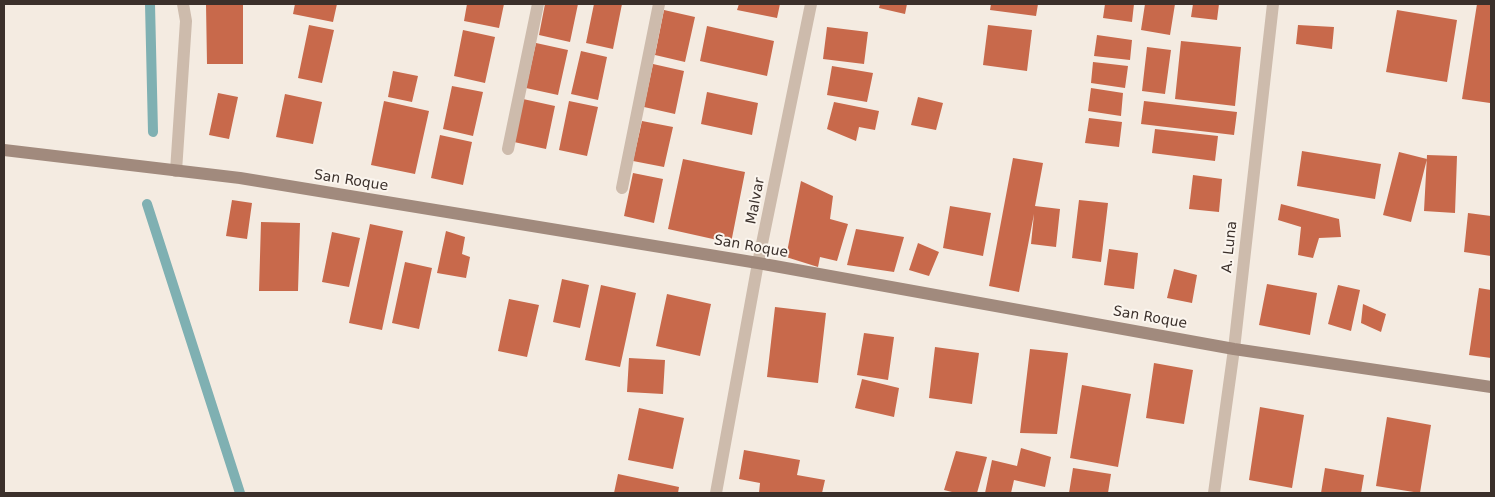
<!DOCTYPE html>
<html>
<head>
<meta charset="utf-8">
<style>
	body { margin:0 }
	#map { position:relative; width:1495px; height:497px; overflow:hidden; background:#f4ebe1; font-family:"DejaVu Sans",sans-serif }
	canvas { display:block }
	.frame { position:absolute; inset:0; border:5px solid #3b302b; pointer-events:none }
</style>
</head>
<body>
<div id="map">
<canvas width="1495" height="497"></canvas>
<div class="frame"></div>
</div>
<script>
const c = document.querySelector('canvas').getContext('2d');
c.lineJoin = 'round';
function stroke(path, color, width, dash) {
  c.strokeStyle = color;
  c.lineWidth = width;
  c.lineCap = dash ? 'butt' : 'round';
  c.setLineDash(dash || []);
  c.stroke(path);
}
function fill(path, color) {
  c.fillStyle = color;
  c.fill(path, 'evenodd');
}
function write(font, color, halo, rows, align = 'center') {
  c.font = font + ' "DejaVu Sans",sans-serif';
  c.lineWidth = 4;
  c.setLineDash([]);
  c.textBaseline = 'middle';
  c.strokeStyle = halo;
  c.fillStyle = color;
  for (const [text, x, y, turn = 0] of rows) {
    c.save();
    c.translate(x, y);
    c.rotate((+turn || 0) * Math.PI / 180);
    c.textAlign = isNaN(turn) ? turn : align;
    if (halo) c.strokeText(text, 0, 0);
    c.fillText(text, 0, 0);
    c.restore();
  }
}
const stream = new Path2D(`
	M 150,4 L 153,132
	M 147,204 L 240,493`);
const building = new Path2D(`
	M 206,4 L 243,4 L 243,64 L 207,64 Z
	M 295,4 L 337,4 L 333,22 L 293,14 Z
	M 467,4 L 504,4 L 499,28 L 464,21 Z
	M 545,4 L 578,4 L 570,42 L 539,35 Z
	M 594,4 L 622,4 L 613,49 L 586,43 Z
	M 739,4 L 780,4 L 777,18 L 737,10 Z
	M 880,4 L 907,4 L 905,14 L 879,8 Z
	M 991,4 L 1038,4 L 1036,16 L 990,10 Z
	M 1105,4 L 1134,4 L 1132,22 L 1103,18 Z
	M 1145,4 L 1175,4 L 1170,35 L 1141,30 Z
	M 1193,4 L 1219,4 L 1217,20 L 1191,17 Z
	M 1477,4 L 1491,4 L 1490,103 L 1462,99 Z
	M 664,10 L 695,17 L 685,62 L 655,55 Z
	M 1397,10 L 1457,20 L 1447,82 L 1386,72 Z
	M 309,25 L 334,30 L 322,83 L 298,78 Z
	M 988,25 L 1032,30 L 1027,71 L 983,65 Z
	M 1298,25 L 1334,27 L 1332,49 L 1296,44 Z
	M 707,26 L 774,41 L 767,76 L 700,61 Z
	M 827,27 L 868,32 L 864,64 L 823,59 Z
	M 463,30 L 495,37 L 485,83 L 454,76 Z
	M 1097,35 L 1132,40 L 1130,60 L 1094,56 Z
	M 1181,41 L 1241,47 L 1235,106 L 1175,99 Z
	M 536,43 L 568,50 L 558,95 L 526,88 Z
	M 1147,47 L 1171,50 L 1165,94 L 1142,91 Z
	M 581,51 L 607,57 L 598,100 L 571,94 Z
	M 1093,62 L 1128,66 L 1125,88 L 1091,83 Z
	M 653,64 L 684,71 L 675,114 L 644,107 Z
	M 832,66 L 873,73 L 867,102 L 827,95 Z
	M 393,71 L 418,76 L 412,102 L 388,97 Z
	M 452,86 L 483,92 L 473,136 L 443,129 Z
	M 1091,88 L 1123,93 L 1121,116 L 1088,111 Z
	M 707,92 L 758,103 L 752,135 L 701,124 Z
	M 218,93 L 238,97 L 229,139 L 209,135 Z
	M 285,94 L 322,102 L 313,144 L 276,137 Z
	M 918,97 L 943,103 L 936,130 L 911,125 Z
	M 523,99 L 555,106 L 546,149 L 514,142 Z
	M 384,101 L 429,111 L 415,174 L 371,165 Z
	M 569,101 L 598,107 L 587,156 L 559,150 Z
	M 1144,101 L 1237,112 L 1234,135 L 1141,124 Z
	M 834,102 L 879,111 L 875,130 L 859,127 L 856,141 L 827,129 Z
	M 1089,118 L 1122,122 L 1119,147 L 1085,143 Z
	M 642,121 L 673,127 L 664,167 L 633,161 Z
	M 1155,129 L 1218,136 L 1215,161 L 1152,153 Z
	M 440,135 L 472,142 L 463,185 L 431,178 Z
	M 1302,151 L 1381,164 L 1375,199 L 1297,186 Z
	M 1399,152 L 1427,159 L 1411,222 L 1383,215 Z
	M 1427,155 L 1457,156 L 1455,213 L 1424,211 Z
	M 1013,158 L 1043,163 L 1035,206 L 1060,209 L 1056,247 L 1031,244 L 1034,214 L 1019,292 L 989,286 Z
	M 683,159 L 745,172 L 731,243 L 668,229 Z
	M 633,173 L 663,179 L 654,223 L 624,216 Z
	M 1193,175 L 1222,179 L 1219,212 L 1189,209 Z
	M 801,181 L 833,196 L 830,219 L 848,224 L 837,261 L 820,257 L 818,267 L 786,257 Z
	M 232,200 L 252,203 L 247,239 L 226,236 Z
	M 1079,200 L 1108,203 L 1101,262 L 1072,258 Z
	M 1281,204 L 1339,219 L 1341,237 L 1319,238 L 1313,258 L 1298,255 L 1301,227 L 1278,220 Z
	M 950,206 L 991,213 L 983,256 L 943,248 Z
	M 1468,213 L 1491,216 L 1491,256 L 1464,252 Z
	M 261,222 L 300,223 L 298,291 L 259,291 Z
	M 370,224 L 403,231 L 382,330 L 349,323 Z
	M 856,229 L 904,237 L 894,272 L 847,265 Z
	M 446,231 L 465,237 L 462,254 L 470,257 L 466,278 L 437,273 Z
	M 332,232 L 360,238 L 349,287 L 322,282 Z
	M 918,243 L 939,252 L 929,276 L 909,270 Z
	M 1109,249 L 1138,253 L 1134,289 L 1104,285 Z
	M 405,262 L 432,268 L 419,329 L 392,323 Z
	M 1174,269 L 1197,275 L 1192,303 L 1167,298 Z
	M 562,279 L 589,285 L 580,328 L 553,322 Z
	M 1267,284 L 1317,293 L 1310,335 L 1259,325 Z
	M 601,285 L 636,293 L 620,367 L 585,360 Z
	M 1338,285 L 1360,290 L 1351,331 L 1328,324 Z
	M 1479,288 L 1491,290 L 1491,358 L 1469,355 Z
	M 667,294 L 711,304 L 700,356 L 656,346 Z
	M 509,299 L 539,305 L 527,357 L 498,351 Z
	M 1363,304 L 1386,314 L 1381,332 L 1361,323 Z
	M 775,307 L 826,313 L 818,383 L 767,377 Z
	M 864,333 L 894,337 L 888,380 L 857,375 Z
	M 935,347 L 979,353 L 972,404 L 929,398 Z
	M 1030,349 L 1068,353 L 1057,434 L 1020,433 Z
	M 629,358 L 665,360 L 663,394 L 627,392 Z
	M 1154,363 L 1193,370 L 1184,424 L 1146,418 Z
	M 862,379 L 899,388 L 894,417 L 855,408 Z
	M 1082,385 L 1131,394 L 1118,467 L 1070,458 Z
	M 1260,407 L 1304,415 L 1292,488 L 1249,480 Z
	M 639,408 L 684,418 L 673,469 L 628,460 Z
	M 1387,417 L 1431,425 L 1420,493 L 1376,486 Z
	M 1021,448 L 1051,457 L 1045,487 L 1014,480 L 1011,493 L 985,493 L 992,460 L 1017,466 Z
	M 744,450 L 800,460 L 797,475 L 825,480 L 822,493 L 759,493 L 760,483 L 739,479 Z
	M 956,451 L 987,457 L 977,493 L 956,493 L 944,490 Z
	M 1073,468 L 1111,474 L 1108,493 L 1069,493 Z
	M 1325,468 L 1364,475 L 1361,493 L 1321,493 Z
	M 618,474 L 679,487 L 678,493 L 614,493 Z`);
const street = new Path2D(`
	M 508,149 L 538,4
	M 176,171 L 186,21 L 183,4
	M 622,188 L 659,4
	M 716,493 L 758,263 L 811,4
	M 1214,493 L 1234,349 L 1273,4`);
const secondary = new Path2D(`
	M 4,150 L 240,178 L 758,263 L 1234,349 L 1491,387`);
const streetNames = [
	["San Roque",351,181,9],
	["Malvar",756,201,-79],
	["San Roque",751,247,10],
	["A. Luna",1230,247,-84],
	["San Roque",1150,318,10]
];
stroke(stream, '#7fb0b2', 10);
fill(building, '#c8694b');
stroke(street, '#cdbbac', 12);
stroke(secondary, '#a18a7d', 12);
write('14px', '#3b302b', '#fbf5ee', streetNames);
</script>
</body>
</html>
